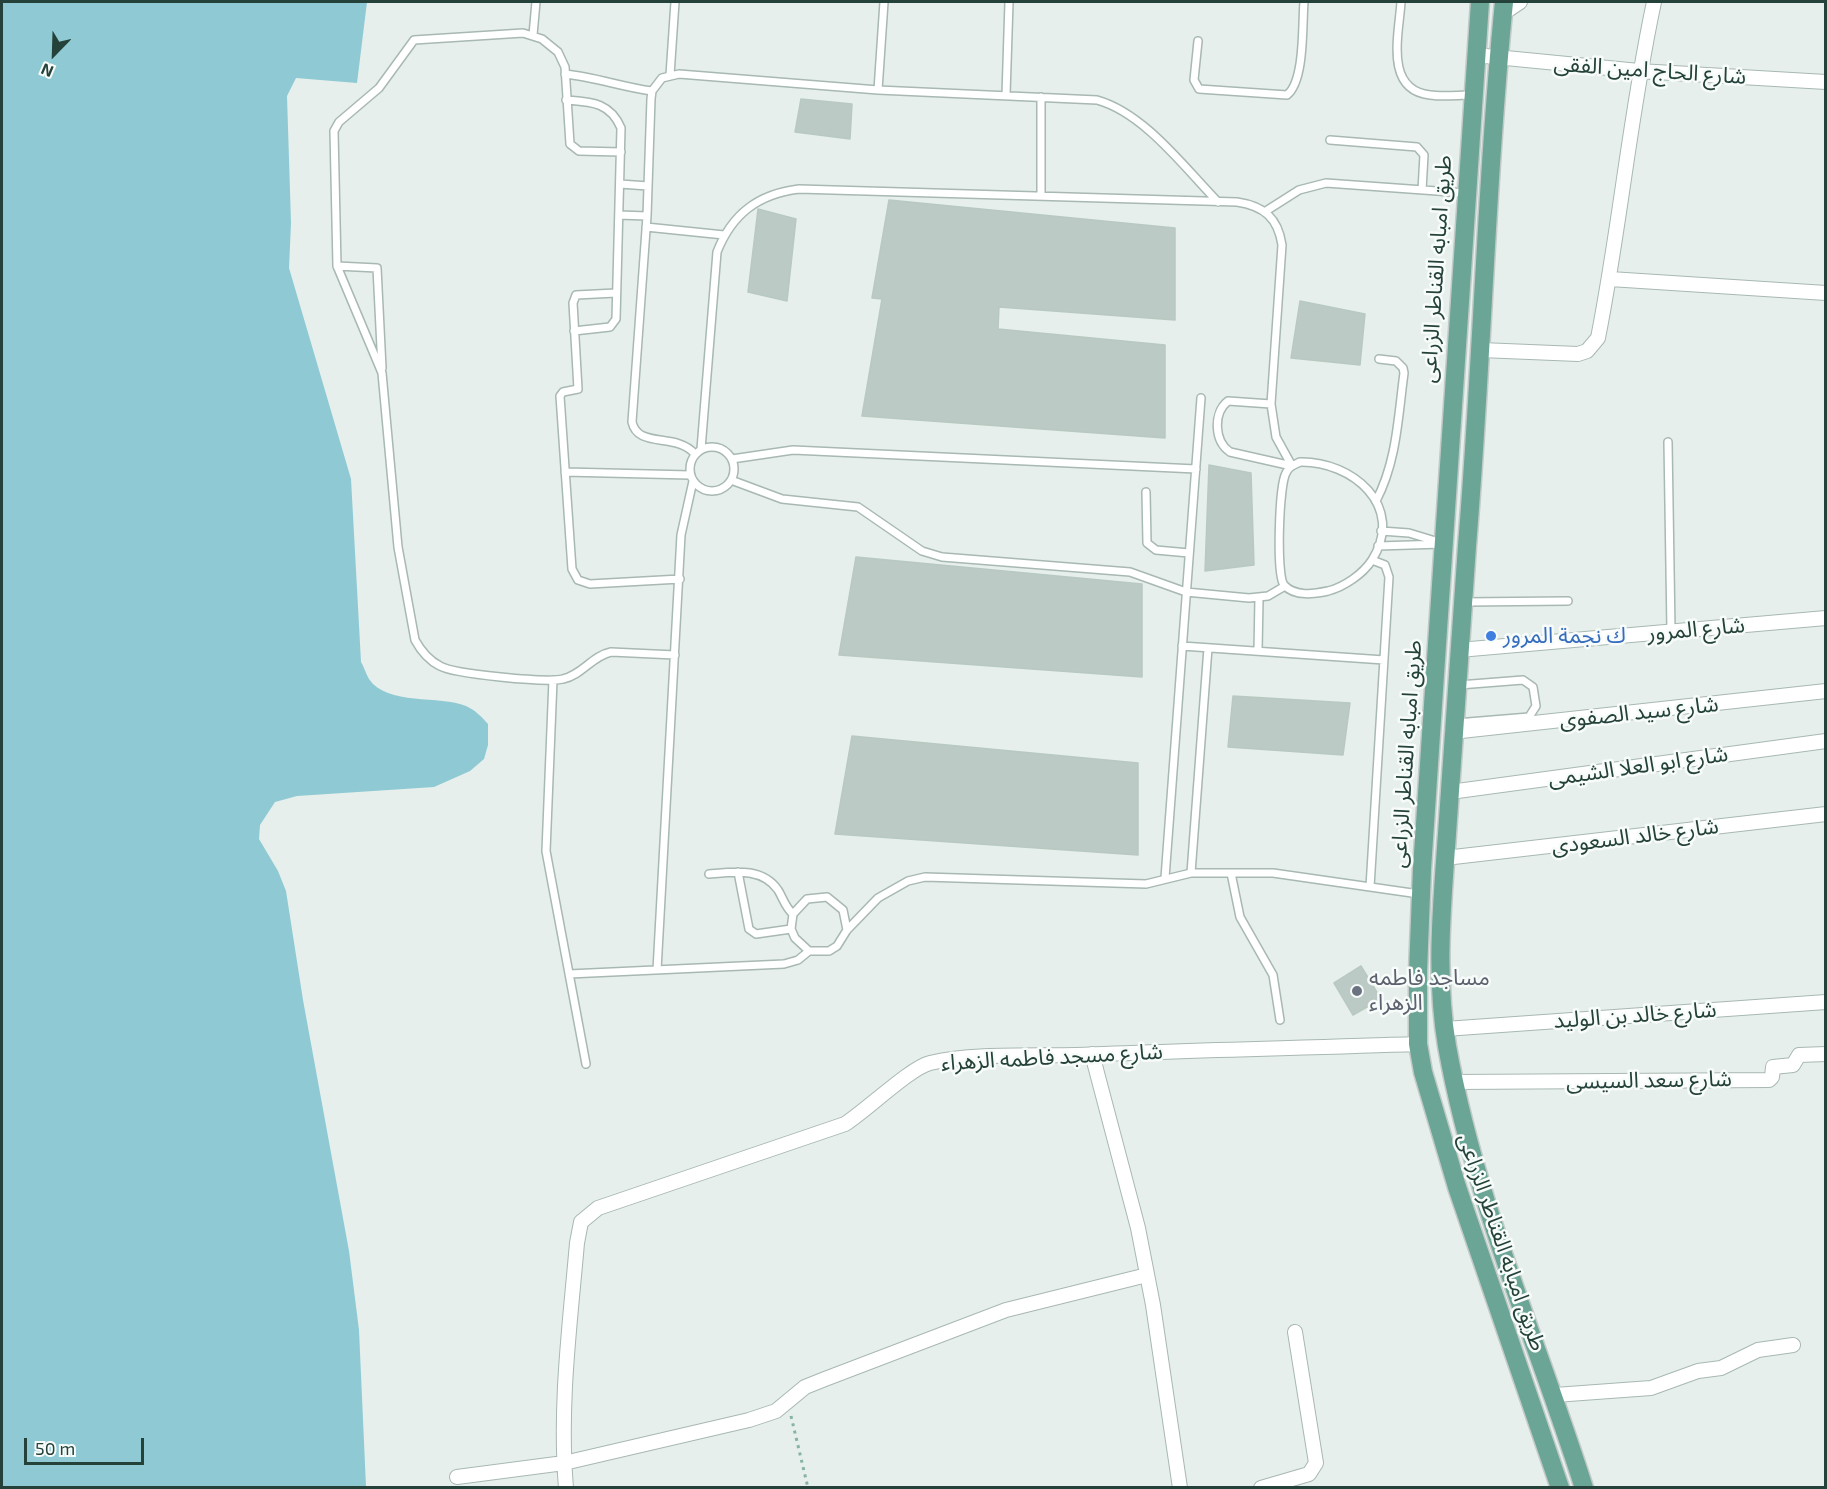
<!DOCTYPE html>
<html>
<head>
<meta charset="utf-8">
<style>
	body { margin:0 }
	#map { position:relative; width:1827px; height:1489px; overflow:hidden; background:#e6efeb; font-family:"Exo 2",sans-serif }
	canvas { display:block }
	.frame { position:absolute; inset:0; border:3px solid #24423a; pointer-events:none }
	.north { position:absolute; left:24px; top:24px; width:60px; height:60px; -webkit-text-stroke:4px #f7fbf9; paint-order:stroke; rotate:203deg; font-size:16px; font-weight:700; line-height:24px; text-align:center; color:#24423a }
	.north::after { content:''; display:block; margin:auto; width:21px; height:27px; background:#24423a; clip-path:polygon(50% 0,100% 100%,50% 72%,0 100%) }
	.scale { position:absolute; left:24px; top:1438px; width:120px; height:27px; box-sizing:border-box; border:3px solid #24423a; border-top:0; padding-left:8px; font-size:18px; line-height:21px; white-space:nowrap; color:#24423a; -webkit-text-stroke:4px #f7fbf9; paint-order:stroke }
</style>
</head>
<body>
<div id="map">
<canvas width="1827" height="1489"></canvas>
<div class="frame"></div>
<div class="north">N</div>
<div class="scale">50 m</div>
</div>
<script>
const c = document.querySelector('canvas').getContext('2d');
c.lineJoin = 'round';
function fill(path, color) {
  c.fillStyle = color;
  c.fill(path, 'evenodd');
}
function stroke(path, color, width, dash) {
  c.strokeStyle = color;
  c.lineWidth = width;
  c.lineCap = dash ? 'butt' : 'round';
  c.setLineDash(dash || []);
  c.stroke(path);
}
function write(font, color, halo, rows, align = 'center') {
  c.font = font + ' "Exo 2","Noto Sans Arabic",sans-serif';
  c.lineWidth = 5;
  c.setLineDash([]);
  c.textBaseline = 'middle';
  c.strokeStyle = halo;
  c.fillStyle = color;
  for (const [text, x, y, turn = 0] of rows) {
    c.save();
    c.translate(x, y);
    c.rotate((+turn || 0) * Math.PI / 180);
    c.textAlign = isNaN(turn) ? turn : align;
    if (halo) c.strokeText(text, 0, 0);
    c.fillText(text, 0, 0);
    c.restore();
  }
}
const water = new Path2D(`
	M 2,2 L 367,2 L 357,83 L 296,78 L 287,96 L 291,223 L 289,268 L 351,479 L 361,662 C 364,667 366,674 369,679 C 387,706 440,695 466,706 C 475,710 482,717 488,724 L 488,745 L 484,759 L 470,771 L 434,787 L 297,796 L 275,802 L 260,825 L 259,839 L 278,871 L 286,891 L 303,1000 L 349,1251 L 359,1330 L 366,1487 L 2,1487 Z`);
const building = new Path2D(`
	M 801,99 L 852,104 L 850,139 L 795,132 Z
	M 889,200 L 1175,228 L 1175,320 L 999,307 L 998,329 L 1165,345 L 1165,438 L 862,416 L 882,299 L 872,298 Z
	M 758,209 L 796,219 L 787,301 L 748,292 Z
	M 1300,301 L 1365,314 L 1360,365 L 1291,358 Z
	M 1209,465 L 1251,473 L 1254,565 L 1205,571 Z
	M 856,557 L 1142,584 L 1142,677 L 839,655 Z
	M 1233,696 L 1350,703 L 1343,755 L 1228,747 Z
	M 852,736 L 1138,763 L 1138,855 L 835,834 Z
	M 1361,966 L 1381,999 L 1353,1015 L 1334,983 Z`);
const path = new Path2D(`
	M 791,1416 L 808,1488`);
const lane = new Path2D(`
	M 1401,2 C 1399,34 1384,90 1430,95 C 1443,97 1458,95 1472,95
	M 533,35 L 536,2
	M 1198,41 L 1194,80 L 1199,89 L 1287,95 C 1305,81 1302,25 1304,2
	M 565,74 C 595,77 622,87 652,91
	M 670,75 L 675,2
	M 878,90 L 884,2
	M 1006,95 L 1009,2
	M 1041,97 L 1041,196
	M 566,100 C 591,102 610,102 621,128 L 616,319 L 610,327 L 574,331
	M 1330,140 L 1417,147 L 1424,155 L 1422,190
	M 621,152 L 579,151 L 570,144 L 565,67 L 558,52 L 542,39 L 523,33 L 414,40 L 379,88 L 339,122 L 334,131 L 337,266 L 382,373 L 398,547 L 415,640 C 421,651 428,660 440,666 C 454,674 546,683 563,679 C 582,675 592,656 611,652 L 675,655
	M 620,184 L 648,186
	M 1266,211 L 1299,190 L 1326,183 L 1465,193
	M 619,215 L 647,216
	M 646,227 L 724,235
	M 337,266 L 377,268 L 382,368
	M 616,293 L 576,295 L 573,303 L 578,389 L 563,392 L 560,396 L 572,569 L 578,580 L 590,584 L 680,579
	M 1271,404 L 1228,401 C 1213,413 1214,441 1230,452 L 1292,466
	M 1668,442 L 1671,631
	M690 469a22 22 0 1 1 44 0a22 22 0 1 1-44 0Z
	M 701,449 L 717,252 C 732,214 758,194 799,189 L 1237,202 C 1264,206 1278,218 1282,245 L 1271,404 L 1276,437 L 1292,466
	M 695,454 C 676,432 638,449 632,422 L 647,216 L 651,99 L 652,91 L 662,78 L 679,74 L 878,90 L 1097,100 C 1144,113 1184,167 1218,202
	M 732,459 L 793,450 L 1196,469
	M 1300,462 C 1352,461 1406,506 1372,560 C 1363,574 1344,587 1328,591 C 1314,594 1295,597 1284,585 C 1276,575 1279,485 1286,473 C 1289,466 1294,465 1300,462 Z
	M 565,472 L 690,475
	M 731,480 L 782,499 L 858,507 L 922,551 L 942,557 L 1130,572 L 1186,592 L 1249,598 L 1268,596 L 1285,586
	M 1146,492 L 1147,543 L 1156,550 L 1189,553
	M 1376,501 C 1397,461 1398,417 1404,373 L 1403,368 L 1396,361 L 1379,359
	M 1381,531 L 1409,533 L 1442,543
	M 1378,546 L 1442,544
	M 1465,602 L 1568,601
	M 1182,646 L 1384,660
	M 1258,651 L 1259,598
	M 553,680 L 546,851 L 586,1064
	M 1456,723 L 1529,717 L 1536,706 L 1533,687 L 1523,680 L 1459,685
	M 738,872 L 749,929 L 756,934 L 791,929
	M 1191,873 L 1208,648
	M 1231,873 L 1240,917 L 1273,975 L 1280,1020
	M 709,874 C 733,872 762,867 778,890 C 783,898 785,907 793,914
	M 1165,878 L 1201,398
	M 1370,887 L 1389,577 L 1385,565 L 1372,560
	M 847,930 L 843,910 L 827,897 L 807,899 L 793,914 L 791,929 L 795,938 L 809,951 L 829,951 L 837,946 L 847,930 L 878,898 L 908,881 L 925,877 L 1146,884 L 1191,873 L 1273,873 L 1419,894
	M 657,970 L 681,535 L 693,481
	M 569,974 L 784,964 L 798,960 L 809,951`);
const street = new Path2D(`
	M 1502,14 L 1520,2
	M 1475,55 L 1639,71 L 1826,82
	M 1610,279 L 1826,293
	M 1481,350 L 1578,354 L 1587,351 L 1598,338 C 1620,227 1630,113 1654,2
	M 1459,650 L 1826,618
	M 1452,732 L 1826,691
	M 1450,792 L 1826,741
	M 1445,858 L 1826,814
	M 1445,1029 L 1826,1002
	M 1092,1054 L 1138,1228 L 1153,1305 L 1180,1488
	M 1455,1082 L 1769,1080 L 1772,1077 L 1773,1067 L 1793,1065 L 1799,1055 L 1826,1054
	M 1555,1395 L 1651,1388 L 1698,1371 L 1721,1368 L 1758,1350 L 1793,1345
	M 457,1477 L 564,1463 L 749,1420 L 776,1411 L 805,1387 L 825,1379 L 1006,1310 L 1147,1275
	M 566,1488 C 559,1406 570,1324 577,1243 L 581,1222 L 598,1208 L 845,1124 C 867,1110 910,1068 930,1063 C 972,1053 1032,1056 1076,1055 C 1190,1050 1304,1048 1418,1044
	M 1261,1488 L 1309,1474 L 1316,1463 L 1295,1332`);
const primary = new Path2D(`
	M 1480,2 L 1422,869 L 1418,972 L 1418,1044 L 1423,1072 L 1457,1187 L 1560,1488
	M 1504,2 C 1486,183 1482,365 1467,546 C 1460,642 1453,738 1447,834 C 1442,904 1435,976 1447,1046 C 1474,1198 1537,1341 1584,1488`);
const markers = [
	[1491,636,6,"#3f7fe0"],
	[1357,991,6,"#6b7280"]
];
const streetNames = [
	["شارع الحاج امين الفقى",1650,70,4],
	["طريق امبابه القناطر الزراعى",1436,269,-86],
	["شارع المرور",1696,629,-5],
	["شارع سيد الصفوى",1639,712,-6],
	["طريق امبابه القناطر الزراعى",1406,754,-86],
	["شارع ابو العلا الشيمى",1638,766,-8],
	["شارع خالد السعودى",1635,836,-7],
	["شارع خالد بن الوليد",1635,1015,-4],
	["شارع مسجد فاطمه الزهراء",1052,1057,-3],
	["شارع سعد السيسى",1649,1080,-1],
	["طريق امبابه القناطر الزراعى",1502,1242,71]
];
const shopNames = [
	["ك نجمة المرور",1503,636]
];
const worshipNames = [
	["مساجد فاطمه",1369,978],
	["الزهراء",1369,1003]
];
fill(water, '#8ec9d4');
fill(building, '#bbcac4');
stroke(building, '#b8c9c2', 1.5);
stroke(lane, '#a8b8b2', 10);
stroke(street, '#a8b8b2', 16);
stroke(primary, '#c2cac8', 21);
stroke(path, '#86b3a5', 3, [3, 4.5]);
stroke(lane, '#fff', 7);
stroke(street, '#fff', 14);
stroke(primary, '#6aa596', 18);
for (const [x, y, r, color] of markers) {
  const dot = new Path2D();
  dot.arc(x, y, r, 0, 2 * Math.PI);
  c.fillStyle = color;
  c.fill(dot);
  stroke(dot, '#f7fbf9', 2);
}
write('22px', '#24423a', '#f7fbf9', streetNames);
write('22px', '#366cbe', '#f7fbf9', shopNames, 'left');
write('22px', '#5b616d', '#f7fbf9', worshipNames, 'left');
</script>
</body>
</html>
